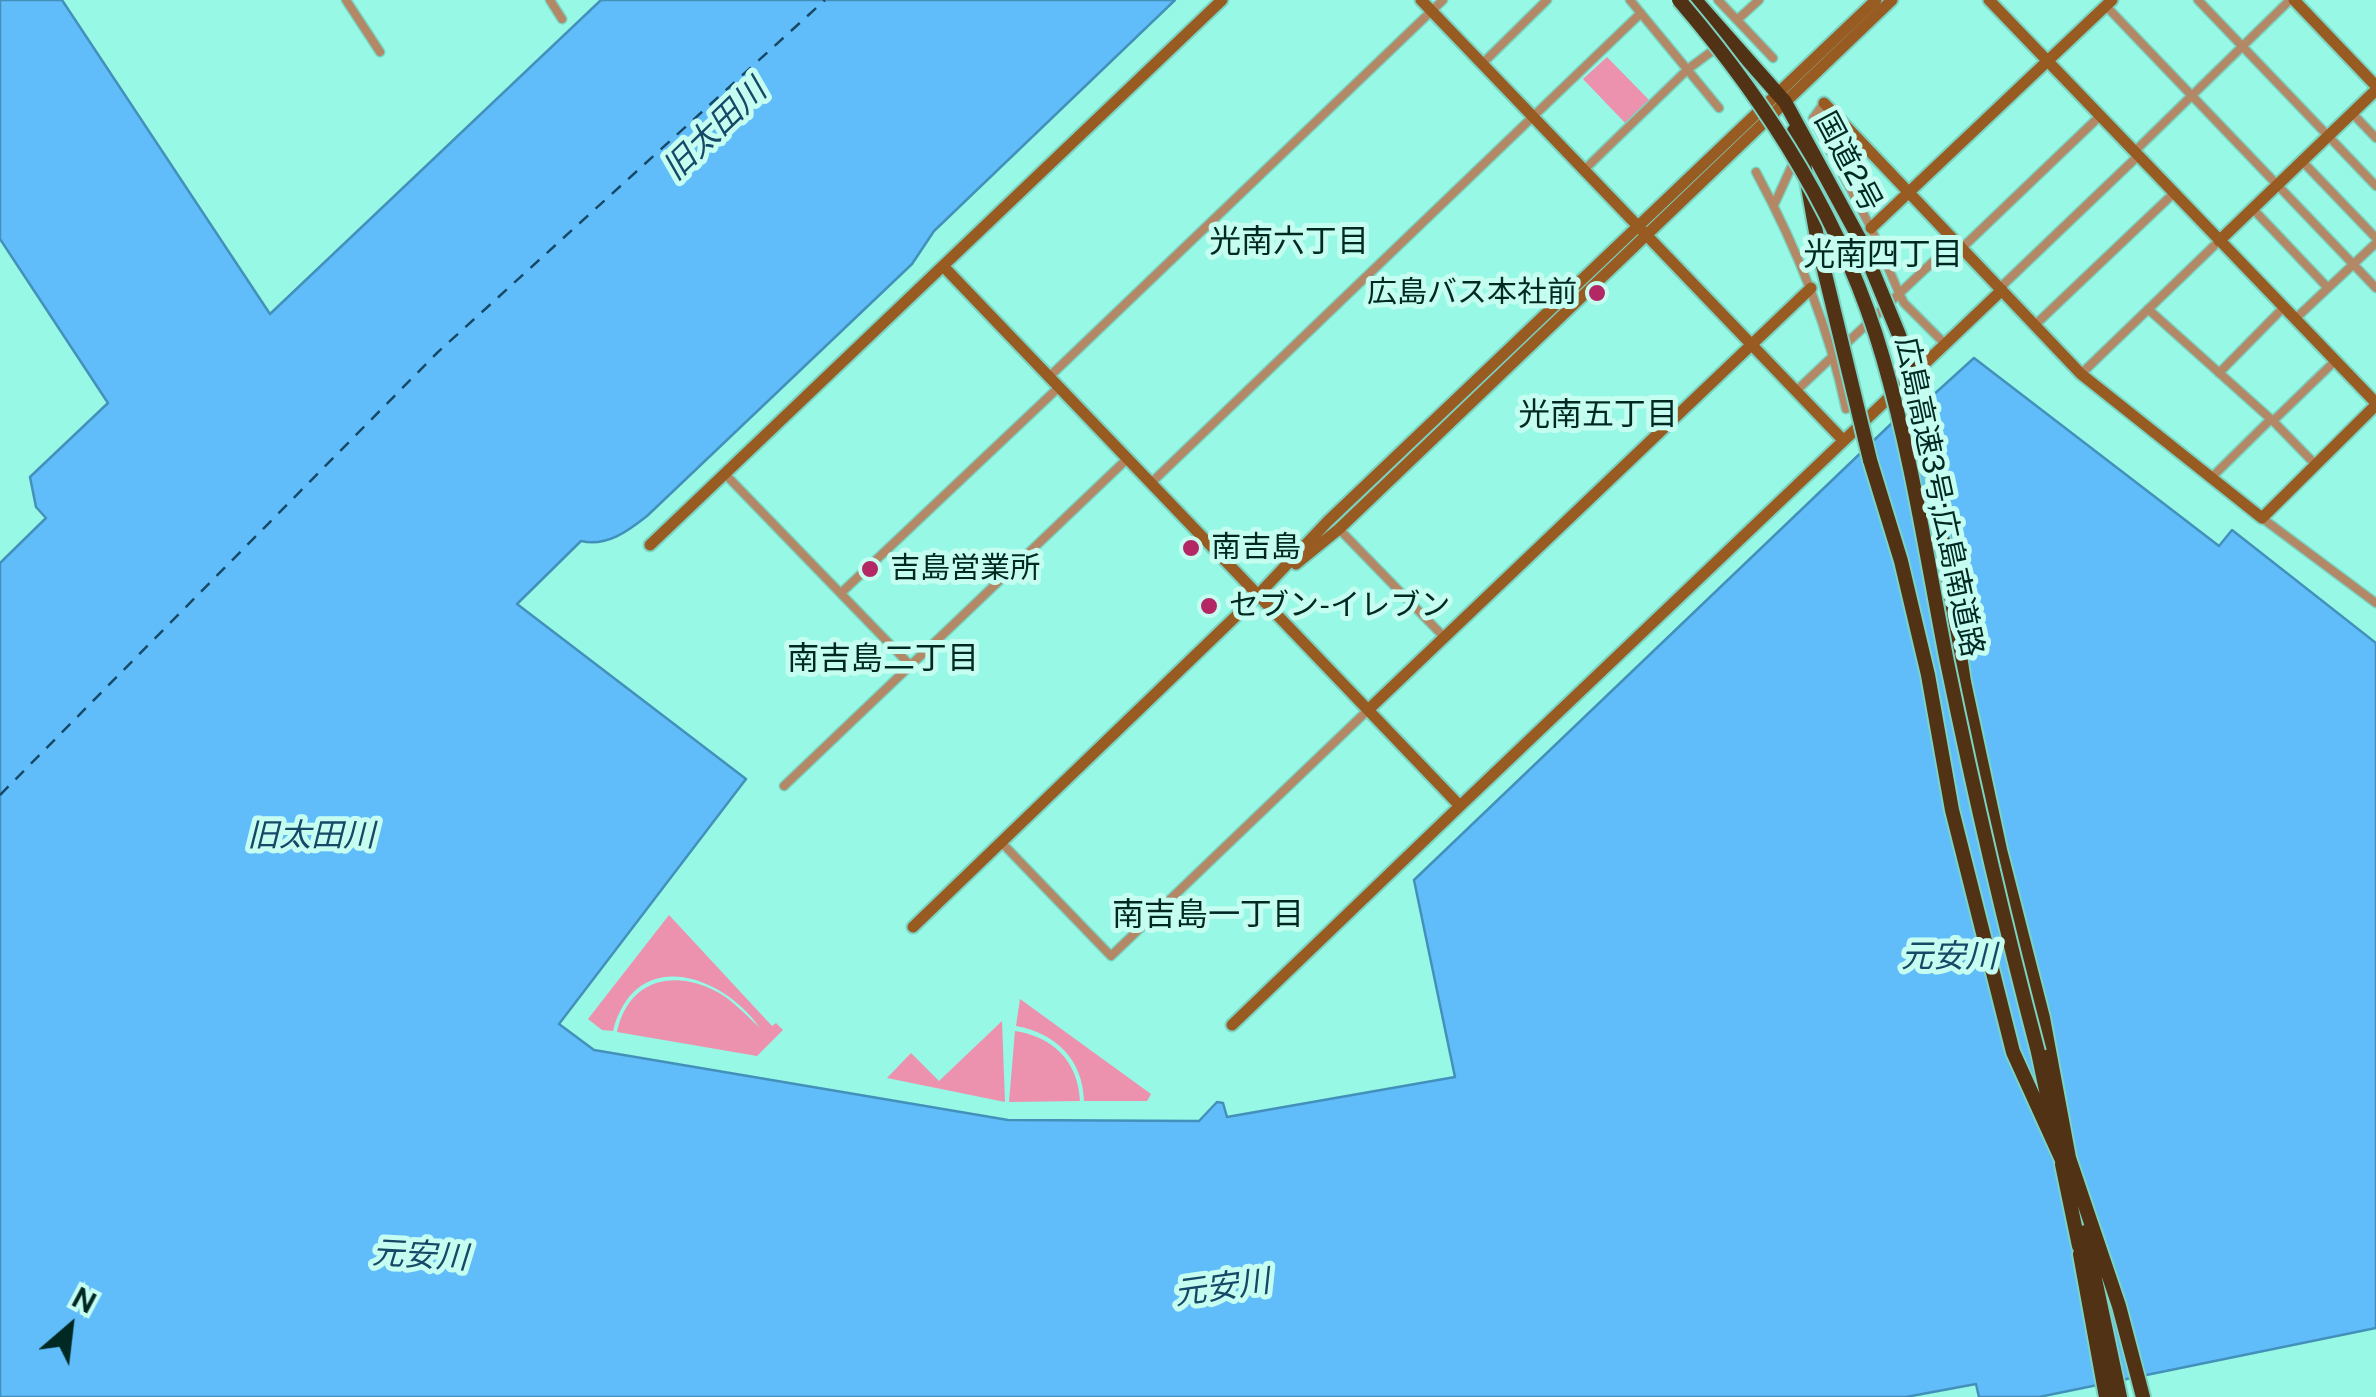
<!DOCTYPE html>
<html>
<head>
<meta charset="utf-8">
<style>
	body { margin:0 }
	#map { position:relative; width:2376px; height:1397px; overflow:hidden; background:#96f8e5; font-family:"Public Sans",sans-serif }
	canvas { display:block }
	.north { position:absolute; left:20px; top:1277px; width:100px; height:100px; -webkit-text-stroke:8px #c6fdf1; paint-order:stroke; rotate:28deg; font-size:28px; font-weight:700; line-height:40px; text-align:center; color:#002923 }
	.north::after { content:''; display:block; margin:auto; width:35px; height:45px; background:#002923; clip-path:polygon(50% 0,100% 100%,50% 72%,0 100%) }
</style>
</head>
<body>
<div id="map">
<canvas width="2376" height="1397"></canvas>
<div class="north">N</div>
</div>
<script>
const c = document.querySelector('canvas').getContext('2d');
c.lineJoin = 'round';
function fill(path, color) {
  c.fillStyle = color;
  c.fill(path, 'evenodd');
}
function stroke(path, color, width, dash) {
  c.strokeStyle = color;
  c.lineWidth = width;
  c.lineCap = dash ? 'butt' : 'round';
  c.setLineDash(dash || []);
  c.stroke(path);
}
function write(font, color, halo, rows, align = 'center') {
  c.font = font + ' "Public Sans","Noto Sans JP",sans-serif';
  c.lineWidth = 10;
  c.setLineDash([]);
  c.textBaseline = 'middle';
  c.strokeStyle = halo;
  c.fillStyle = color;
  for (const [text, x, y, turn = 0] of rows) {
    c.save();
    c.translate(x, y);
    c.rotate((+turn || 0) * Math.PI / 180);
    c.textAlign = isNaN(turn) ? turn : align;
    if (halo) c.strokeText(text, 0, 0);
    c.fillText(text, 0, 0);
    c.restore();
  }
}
const green = new Path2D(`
	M 1607,57 L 1651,102 L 1627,125 L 1583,79 Z
	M 669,915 L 772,1026 L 776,1023 L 783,1030 L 757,1056 L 617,1032 C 629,976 680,968 724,996 C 737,1005 749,1018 760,1028 C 721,973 635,946 613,1031 L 602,1030 L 588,1019 Z
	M 1020,999 L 1151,1094 L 1147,1101 L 1084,1101 C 1083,1060 1056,1033 1016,1026 Z
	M 1002,1021 L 1005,1102 L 887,1078 L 911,1053 L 939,1081 Z
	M 1015,1031 C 1053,1037 1078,1061 1080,1101 L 1009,1102 Z`);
const water = new Path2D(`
	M 0,0 L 62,0 L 270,314 L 601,0 L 1175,0 L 934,231 L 912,264 L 647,516 C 628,531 607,547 581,541 L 517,604 L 746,779 L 559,1024 L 594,1050 L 1008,1120 L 1199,1121 L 1217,1102 L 1223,1103 L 1227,1117 L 1455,1077 L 1414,880 L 1892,423 L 1898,427 L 1974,358 L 2219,546 L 2232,530 L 2376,643 L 2376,1328 L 2039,1397 L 1979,1397 L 1976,1384 L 1906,1397 L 0,1397 L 0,563 L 46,518 L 36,507 L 30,477 L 108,403 L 0,239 Z`);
const ferry = new Path2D(`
	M 0,795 L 438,352 L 825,0`);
const street = new Path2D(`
	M 346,0 L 380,52
	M 550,0 L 562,19
	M 1630,0 L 1719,108
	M 1718,0 L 1773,58
	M 2198,0 L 2376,186
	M 2106,6 L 2376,288
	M 1737,20 L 1759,0
	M 1482,64 L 1547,0
	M 1824,103 L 1813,118 L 1871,228 L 1899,293 L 1904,303 L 1945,344
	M 2352,113 L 2376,138
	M 1830,151 L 1853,133
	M 2135,151 L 2290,0
	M 2302,161 L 2376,238
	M 1583,171 L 1688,69 L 1719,46
	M 1756,172 C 1797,248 1828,324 1846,409
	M 1774,205 L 1795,159
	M 2252,208 L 2328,288
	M 1963,247 L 2101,115
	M 2002,290 L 2004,284 L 2139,155
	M 2148,309 L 2273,421 L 2315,464
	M 2295,319 L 2376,243
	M 2035,325 L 2174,193
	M 2219,373 L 2284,307
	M 2081,374 L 2219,241
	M 1049,377 L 1443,0
	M 1796,391 L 1956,240
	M 2273,421 L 2335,361
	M 725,474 L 911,666
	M 2211,478 L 2271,419
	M 1151,483 L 1641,13
	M 2262,518 L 2376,603
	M 1339,529 L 1445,638
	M 841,593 L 1058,388
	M 784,786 L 1127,459
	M 1001,842 L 1111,956 L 1368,710`);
const secondary = new Path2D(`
	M 1421,0 L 1843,440
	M 1989,0 L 2376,403
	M 2294,0 L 2376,86
	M 1824,103 L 2081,374 L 2262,518 L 2376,405
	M 1871,228 L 2112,0
	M 2219,241 L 2376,90
	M 944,267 L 1460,806 L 2002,290
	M 650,545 L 1222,0
	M 1296,564 L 1339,529 L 1892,0
	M 1368,710 L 1811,288
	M 913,927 L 1258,595 L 1328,521 L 1876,0
	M 1232,1025 L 1460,806`);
const highway = new Path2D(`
	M 1695,0 L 1785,102 L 1859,238
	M 1794,131 L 1804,164 L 1819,249
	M 1924,417 L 1964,682 L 2000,850 L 2043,1018 L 2069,1158 L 2119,1306 L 2143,1397
	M 1870,460 L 1901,561 L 1928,675 L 1952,810 L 2013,1052 L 2062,1160
	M 2038,1052 L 2054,1128
	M 2062,1164 L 2079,1246
	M 2085,1232 L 2120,1397
	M 2080,1254 L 2106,1397`);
const highwayBridge = new Path2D(`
	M 1679,0 C 1770,106 1844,223 1883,358 C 1912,458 1927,560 1947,662 C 1974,793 2004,923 2038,1052
	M 1859,238 L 1899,335 L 1924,417
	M 1819,249 L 1870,460`);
const markers = [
	[1597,293,10,"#b32864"],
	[1191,548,10,"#b32864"],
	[870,569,10,"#b32864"],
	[1209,606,10,"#b32864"]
];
const streetNames = [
	["国道2号",1848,162,62],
	["広島高速3号;広島南道路",1939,497,78]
];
const poiNames = [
	["広島バス本社前",1577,293,"right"],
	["南吉島",1211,548],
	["吉島営業所",890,569],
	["セブン-イレブン",1229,606]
];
const waterNames = [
	["旧太田川",715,130,-44],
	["旧太田川",311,836],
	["元安川",1949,957],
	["元安川",420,1256,3],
	["元安川",1222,1288,-8]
];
const neighbourhoodNames = [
	["光南六丁目",1289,242],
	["光南四丁目",1883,255],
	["光南五丁目",1598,415],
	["南吉島二丁目",883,659],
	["南吉島一丁目",1208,915]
];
fill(green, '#ec91ae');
fill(water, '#60bdfa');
stroke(water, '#4391ba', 2.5);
stroke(ferry, '#164967', 2.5, [12, 10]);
stroke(street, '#7bd3c2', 11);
stroke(secondary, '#7bd3c2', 15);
stroke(highway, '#7bd3c2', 18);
stroke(street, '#b28866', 8);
stroke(secondary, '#985b22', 11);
stroke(highway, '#523215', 14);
stroke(highwayBridge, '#7bd3c2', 18, []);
stroke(highwayBridge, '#523215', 14);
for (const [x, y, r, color] of markers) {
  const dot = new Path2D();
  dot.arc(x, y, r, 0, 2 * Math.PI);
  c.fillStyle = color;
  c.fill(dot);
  stroke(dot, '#c6fdf1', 4);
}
write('30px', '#002923', '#c6fdf1', streetNames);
write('30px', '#002923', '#c6fdf1', poiNames, 'left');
write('italic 32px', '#164967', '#c6fdf1', waterNames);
write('32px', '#002923', '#c6fdf1', neighbourhoodNames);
</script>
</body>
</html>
